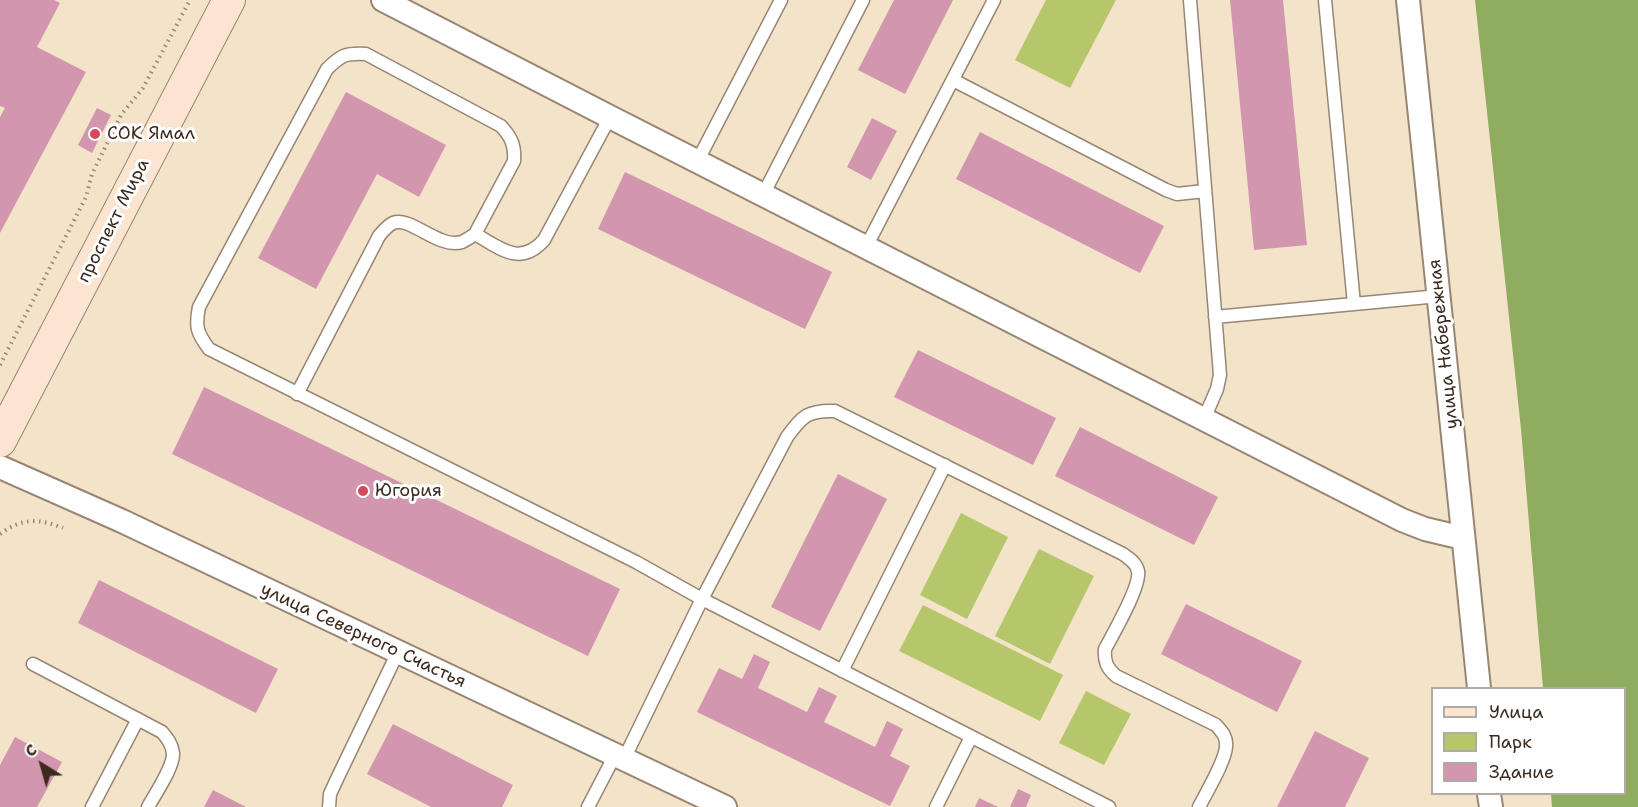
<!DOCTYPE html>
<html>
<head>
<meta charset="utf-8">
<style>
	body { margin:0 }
	#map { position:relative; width:1638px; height:807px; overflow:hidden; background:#f3e3c9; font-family:"Shantell Sans",sans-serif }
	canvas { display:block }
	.legend { position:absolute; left:1431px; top:687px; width:195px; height:108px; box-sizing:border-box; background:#fff; border:2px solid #b1aaa5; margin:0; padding:8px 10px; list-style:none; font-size:18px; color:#3b2a1e }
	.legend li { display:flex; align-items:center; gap:12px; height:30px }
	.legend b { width:30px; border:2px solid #b1aaa5 }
	.north { position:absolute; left:12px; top:735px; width:60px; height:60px; -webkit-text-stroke:4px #fff; paint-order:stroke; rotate:323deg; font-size:16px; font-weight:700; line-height:24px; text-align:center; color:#3b2a1e }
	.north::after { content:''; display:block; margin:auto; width:21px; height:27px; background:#3b2a1e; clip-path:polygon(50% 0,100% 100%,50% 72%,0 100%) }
</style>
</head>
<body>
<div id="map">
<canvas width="1638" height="807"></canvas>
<ul class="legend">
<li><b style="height:8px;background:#fce5d0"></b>Улица</li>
<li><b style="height:16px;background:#b5c76a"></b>Парк</li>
<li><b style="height:16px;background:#d296af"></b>Здание</li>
</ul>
<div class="north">С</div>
</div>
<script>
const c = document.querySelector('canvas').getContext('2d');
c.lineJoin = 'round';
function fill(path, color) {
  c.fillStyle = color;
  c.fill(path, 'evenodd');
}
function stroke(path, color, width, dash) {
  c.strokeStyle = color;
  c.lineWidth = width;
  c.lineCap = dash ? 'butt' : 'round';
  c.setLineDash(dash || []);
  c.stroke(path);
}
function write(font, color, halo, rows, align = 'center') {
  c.font = font + ' "Shantell Sans",sans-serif';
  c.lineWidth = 6;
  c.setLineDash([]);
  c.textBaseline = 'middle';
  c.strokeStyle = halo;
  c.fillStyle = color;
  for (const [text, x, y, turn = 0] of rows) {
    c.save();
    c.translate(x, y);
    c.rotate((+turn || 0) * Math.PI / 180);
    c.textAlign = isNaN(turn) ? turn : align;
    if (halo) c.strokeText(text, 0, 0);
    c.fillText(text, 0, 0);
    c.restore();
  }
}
const green = new Path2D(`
	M 1046,0 L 1116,0 L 1070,88 L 1015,60 Z
	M 961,513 L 1008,537 L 967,619 L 920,595 Z
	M 1039,549 L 1094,576 L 1050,664 L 995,636 Z
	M 923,605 L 1063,675 L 1040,721 L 899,651 Z
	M 1086,691 L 1131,714 L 1104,765 L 1059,743 Z`);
const forest = new Path2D(`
	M 1475,0 L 1638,0 L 1638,807 L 1552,807 L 1551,794 L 1624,794 L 1624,688 L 1543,688 L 1521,429 Z`);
const building = new Path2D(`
	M 0,0 L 54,0 L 60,3 L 37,47 L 86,72 L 0,233 L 0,117 L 5,108 L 0,106 Z
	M 894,0 L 953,0 L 905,94 L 858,70 Z
	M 1230,0 L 1283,0 L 1307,245 L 1254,250 Z
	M 346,92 L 446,145 L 419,197 L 377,174 L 316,289 L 258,258 Z
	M 97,108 L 111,115 L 92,153 L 78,145 Z
	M 872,118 L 897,131 L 871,180 L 847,167 Z
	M 980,132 L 1164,226 L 1140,273 L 956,179 Z
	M 625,172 L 832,272 L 805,329 L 598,229 Z
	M 918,350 L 1056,418 L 1033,465 L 894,397 Z
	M 204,387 L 620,589 L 588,656 L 172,454 Z
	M 1080,427 L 1218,497 L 1194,545 L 1055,476 Z
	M 838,474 L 887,499 L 820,631 L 771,607 Z
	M 99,580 L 278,669 L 256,713 L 78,623 Z
	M 1186,604 L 1302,661 L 1277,712 L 1161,654 Z
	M 754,654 L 770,662 L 758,688 L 807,712 L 819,687 L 837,696 L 824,722 L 875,747 L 887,721 L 903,729 L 890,756 L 910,766 L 890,806 L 697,712 L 719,668 L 742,679 Z
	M 393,724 L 513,785 L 502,807 L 431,807 L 367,774 Z
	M 1315,731 L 1369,758 L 1345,807 L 1277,807 Z
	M 15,737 L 62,762 L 37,807 L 0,807 L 0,765 Z
	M 1018,789 L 1031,795 L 1026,807 L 1010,807 Z
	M 213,790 L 246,807 L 204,807 Z
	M 979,798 L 998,807 L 975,807 Z`);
const path = new Path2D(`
	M 0,365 L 86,197 L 92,174 L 121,115 L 143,88 L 190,0
	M 0,534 C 22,518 38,518 63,528`);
const service = new Path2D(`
	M 1190,0 L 1220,375 L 1217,389 L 1204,419
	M 1325,0 L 1354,304
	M 953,80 L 1166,190 L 1177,194 L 1205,191
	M 610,117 L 544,240 C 520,267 500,248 475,234 L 514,161 C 515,146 512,138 501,126 L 366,54 C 345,53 341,55 327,69 L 199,307 C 195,327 197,333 209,349 L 636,562 L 702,599 L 624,759
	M 697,162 L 781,0
	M 763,195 L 863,0
	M 866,247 L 994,0
	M 1215,317 L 1439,296
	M 297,394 L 379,236 C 383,231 387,226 393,223 C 411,216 438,249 462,242 C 466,240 471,237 475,234
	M 33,664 L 162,732 C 167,738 172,744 173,753 C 174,767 155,794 148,807
	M 842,671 L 945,465
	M 92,807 L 138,719
	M 329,807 L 330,794 L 336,781 L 398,652
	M 588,807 L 615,755
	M 936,807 L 971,737
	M 1109,807 L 702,599 L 787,437 C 802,416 808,410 835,411 L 1123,554 C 1130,559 1136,563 1138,571 C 1141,586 1113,634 1105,649 C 1104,662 1107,668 1116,676 L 1216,725 C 1221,731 1227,736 1226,746 C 1226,760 1206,793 1199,807`);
const minor = new Path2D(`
	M 383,0 L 610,117 L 1402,520 L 1425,529 L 1463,538
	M 1408,0 L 1479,688
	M 0,467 L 122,521 L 725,807
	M 1489,794 L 1491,807`);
const secondary = new Path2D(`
	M 0,441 L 229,0`);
const markers = [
	[95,134,6,"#d1495b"],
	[363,491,6,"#d1495b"]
];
const poiNames = [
	["СОК Ямал",107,134],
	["Югория",375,491]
];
const streetNames = [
	["проспект Мира",114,221,-63],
	["улица Набережная",1444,344,-96],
	["улица Северного Счастья",363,636,25]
];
fill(green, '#b5c76a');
fill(forest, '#90ac5e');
fill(building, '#d296af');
stroke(service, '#978674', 15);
stroke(minor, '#978674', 26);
stroke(secondary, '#978674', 34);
stroke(path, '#978674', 4, [1.5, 4.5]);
stroke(service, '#fff', 12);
stroke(minor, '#fff', 22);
stroke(secondary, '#fce5d0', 32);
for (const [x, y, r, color] of markers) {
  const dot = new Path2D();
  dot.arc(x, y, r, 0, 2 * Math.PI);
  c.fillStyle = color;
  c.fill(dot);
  stroke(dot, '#fff', 2);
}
write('18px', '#3b2a1e', '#fff', poiNames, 'left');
write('18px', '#3b2a1e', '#fff', streetNames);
</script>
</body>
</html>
